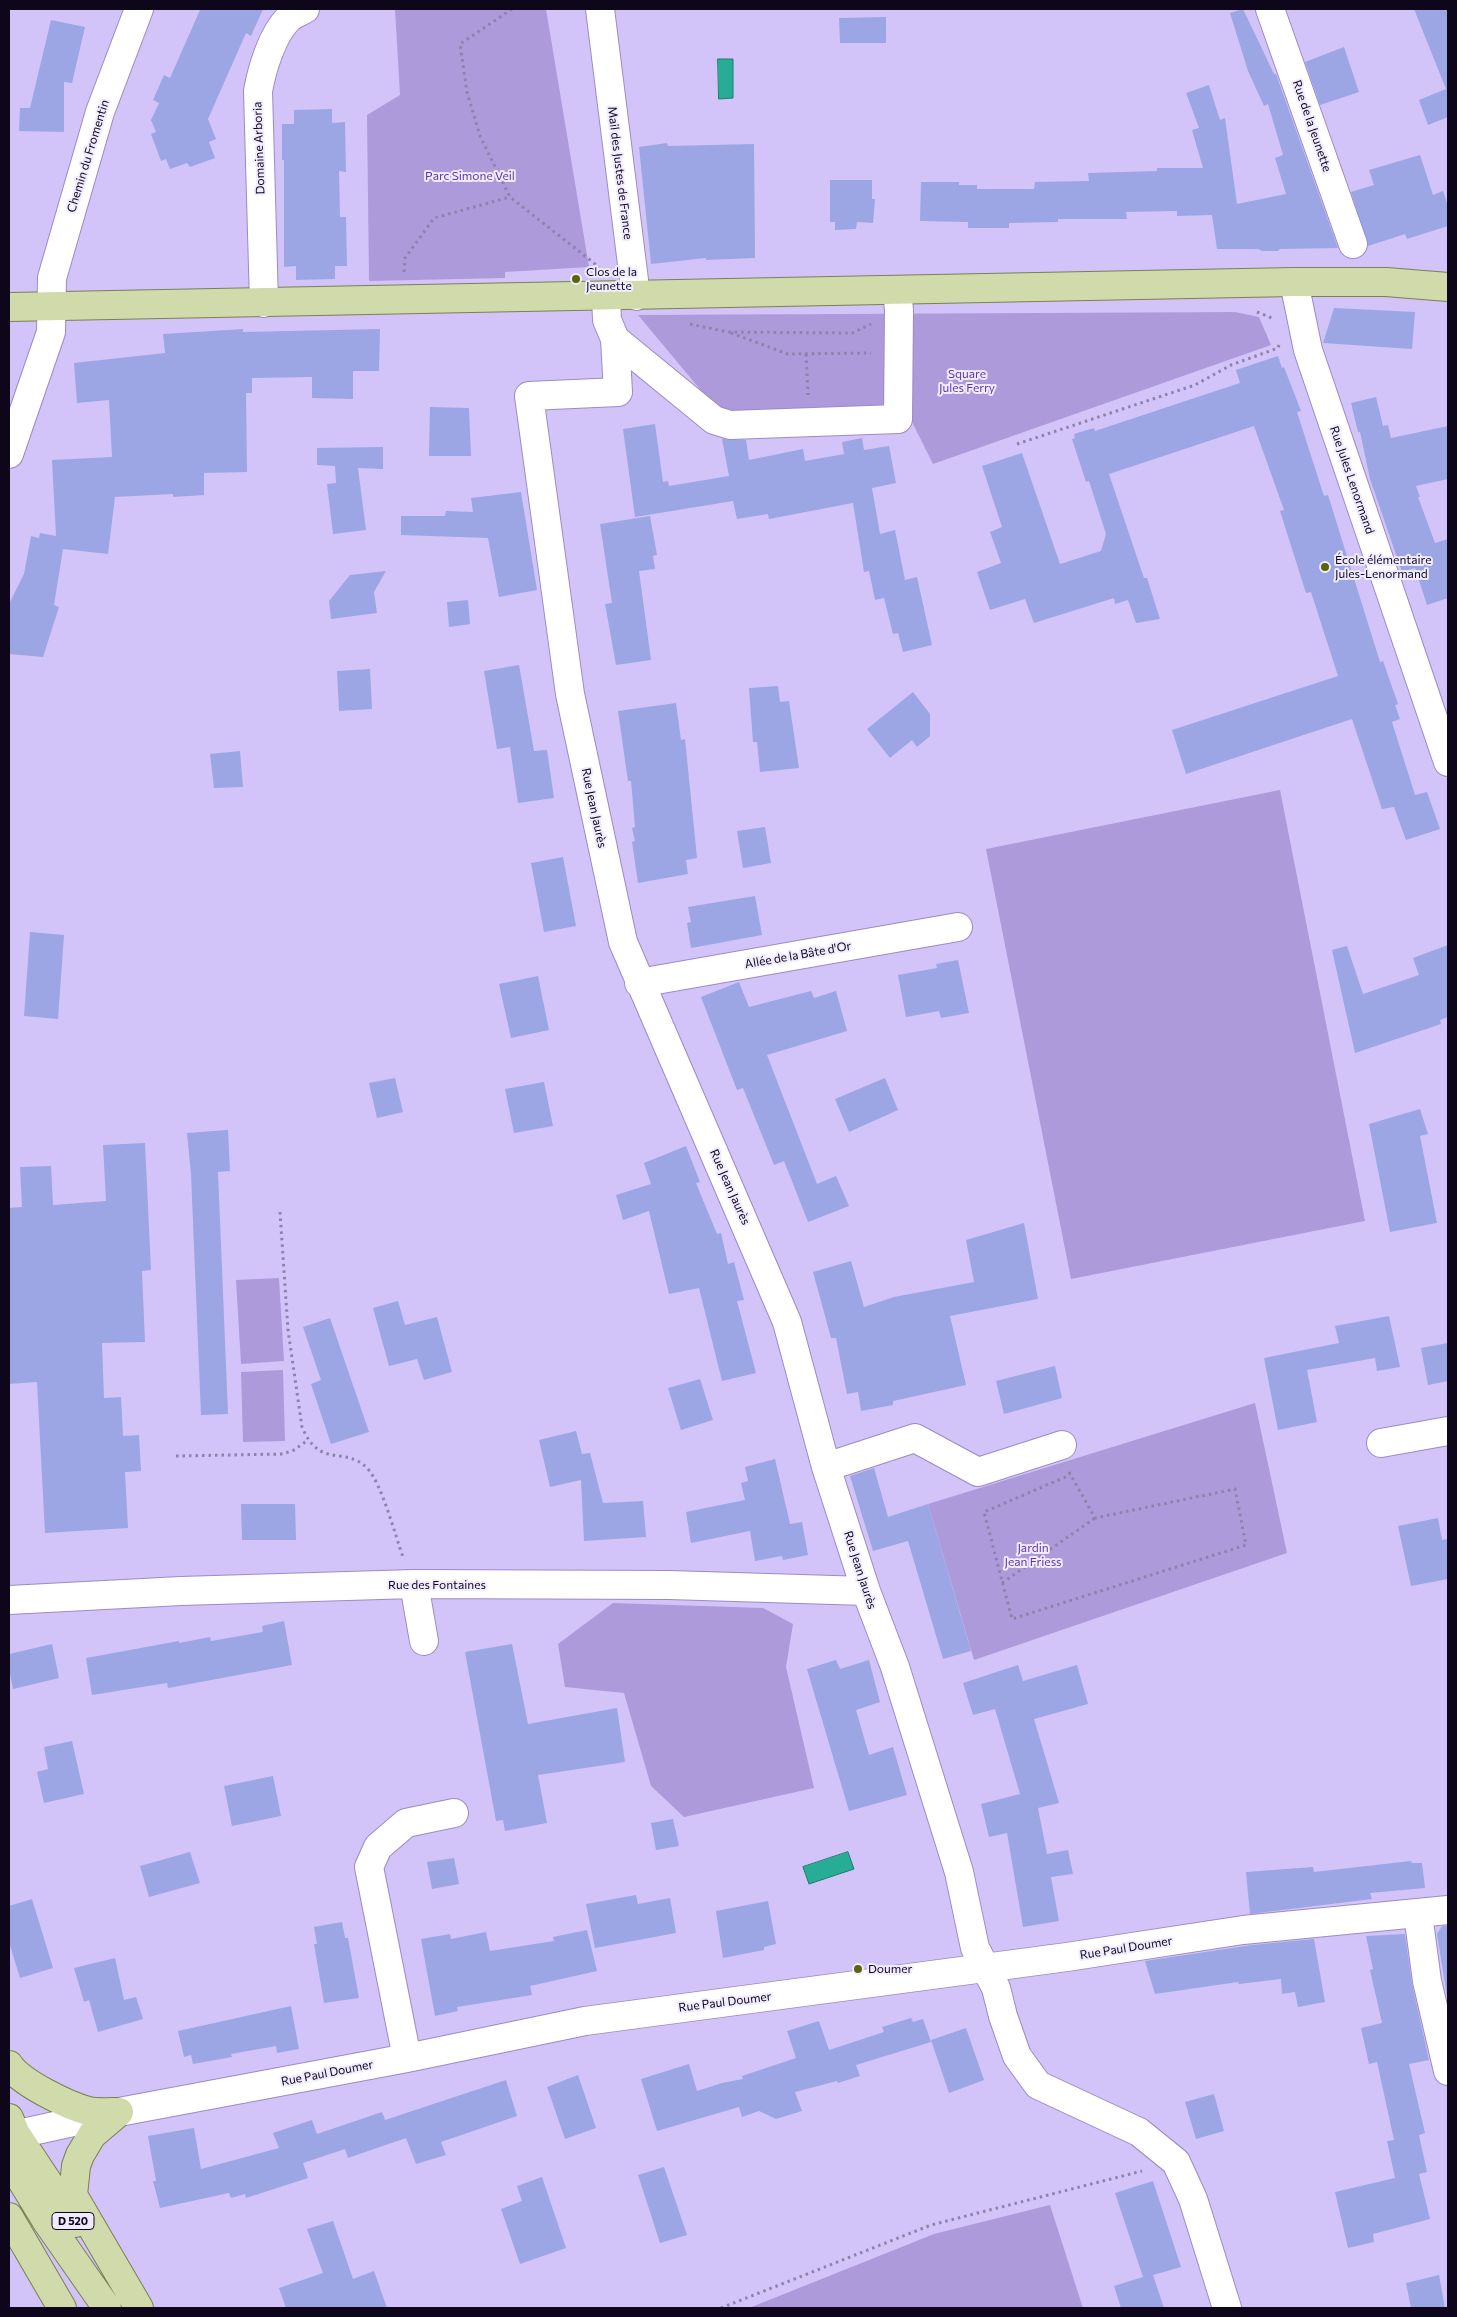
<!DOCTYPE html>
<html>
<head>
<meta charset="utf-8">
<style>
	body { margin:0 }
	#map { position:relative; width:1457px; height:2317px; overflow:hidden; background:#d2c4f8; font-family:Commissioner,sans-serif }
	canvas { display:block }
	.frame { position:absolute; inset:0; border:10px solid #0e071c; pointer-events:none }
</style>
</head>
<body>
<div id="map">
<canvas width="1457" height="2317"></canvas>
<div class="frame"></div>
</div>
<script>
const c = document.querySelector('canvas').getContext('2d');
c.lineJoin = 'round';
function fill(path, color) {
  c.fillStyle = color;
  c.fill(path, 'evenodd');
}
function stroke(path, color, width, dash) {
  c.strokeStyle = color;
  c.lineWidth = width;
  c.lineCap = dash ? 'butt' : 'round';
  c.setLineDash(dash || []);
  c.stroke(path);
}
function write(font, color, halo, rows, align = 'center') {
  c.font = font + ' Commissioner,sans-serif';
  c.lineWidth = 4;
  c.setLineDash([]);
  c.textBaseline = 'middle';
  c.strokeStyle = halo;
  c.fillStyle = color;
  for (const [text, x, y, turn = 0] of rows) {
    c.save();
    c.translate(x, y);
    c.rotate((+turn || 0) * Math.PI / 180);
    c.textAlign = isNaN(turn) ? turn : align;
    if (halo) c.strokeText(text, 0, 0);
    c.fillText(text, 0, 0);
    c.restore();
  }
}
const green = new Path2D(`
	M 395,9 L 546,9 L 589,267 L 505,272 L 505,278 L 369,281 L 367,115 L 400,95 Z
	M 1235,312 L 1259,317 L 1271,345 L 933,464 L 909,416 L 719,412 L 638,315 Z
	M 1280,790 L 1365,1221 L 1071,1279 L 986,849 Z
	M 279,1278 L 284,1361 L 241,1364 L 236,1280 Z
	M 283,1370 L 285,1441 L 243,1442 L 241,1372 Z
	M 1255,1403 L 1287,1553 L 974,1660 L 928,1504 Z
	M 613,1603 L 763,1608 L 793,1624 L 786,1667 L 814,1788 L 684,1817 L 651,1786 L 624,1693 L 565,1687 L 558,1644 Z
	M 1050,2205 L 1083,2308 L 749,2308 L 934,2234 Z`);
const water = new Path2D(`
	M 718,59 L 733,59 L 733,98 L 719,99 Z
	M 848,1852 L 854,1869 L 809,1884 L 803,1867 Z`);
const building = new Path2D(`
	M 197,9 L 263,9 L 251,36 L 246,33 L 208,119 L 216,139 L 209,142 L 215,158 L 190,167 L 187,163 L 170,169 L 166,159 L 161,161 L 151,134 L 156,132 L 151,120 L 159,103 L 153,100 L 164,75 L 170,78 L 200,10 Z
	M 1243,9 L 1274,74 L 1276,74 L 1338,248 L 1280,249 L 1278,251 L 1262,251 L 1258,249 L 1217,249 L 1212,215 L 1177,216 L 1177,211 L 1126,212 L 1127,219 L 1058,219 L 1058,222 L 1009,223 L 1009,228 L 968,228 L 968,222 L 920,221 L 921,182 L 959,182 L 959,185 L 977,185 L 977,189 L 1034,189 L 1035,182 L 1089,181 L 1088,173 L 1157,171 L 1157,168 L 1203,168 L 1192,130 L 1199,128 L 1186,93 L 1209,85 L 1220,120 L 1225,118 L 1237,204 L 1286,194 L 1275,158 L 1283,155 L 1268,104 L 1264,106 L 1248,71 L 1230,13 Z
	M 1414,9 L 1448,9 L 1448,117 L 1428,125 L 1419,100 L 1446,89 Z
	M 886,17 L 886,43 L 840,43 L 839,18 Z
	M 51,20 L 85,27 L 72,83 L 64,82 L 64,132 L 19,131 L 20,108 L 30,108 Z
	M 1344,47 L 1359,92 L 1320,105 L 1305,62 Z
	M 332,109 L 332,123 L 345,122 L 346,172 L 339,171 L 340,217 L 346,217 L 347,266 L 335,266 L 335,279 L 296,280 L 296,266 L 284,267 L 284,160 L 282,160 L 282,124 L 294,124 L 294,110 Z
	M 667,143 L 668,146 L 754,144 L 755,258 L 706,260 L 706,258 L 651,264 L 639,147 Z
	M 1420,155 L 1433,195 L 1443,191 L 1448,206 L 1448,226 L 1407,239 L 1405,234 L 1368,246 L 1351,192 L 1374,185 L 1369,170 Z
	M 830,180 L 872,180 L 872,199 L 875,199 L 873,223 L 857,222 L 856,229 L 835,230 L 835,222 L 830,222 Z
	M 1334,308 L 1415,312 L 1412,349 L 1323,343 Z
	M 243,329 L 243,332 L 380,329 L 379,371 L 353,371 L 353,399 L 312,398 L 312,377 L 252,378 L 252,393 L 246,393 L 247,472 L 204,473 L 204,495 L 173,497 L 173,494 L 115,497 L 108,554 L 63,549 L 54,605 L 59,607 L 43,657 L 9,654 L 9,604 L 24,574 L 31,536 L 39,538 L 40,533 L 56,536 L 52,460 L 112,457 L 109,400 L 77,403 L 74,363 L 165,353 L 163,334 Z
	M 1278,356 L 1282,368 L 1284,367 L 1301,411 L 1297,412 L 1324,496 L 1328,495 L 1380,662 L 1383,661 L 1398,704 L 1395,705 L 1400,719 L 1392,722 L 1415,795 L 1427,792 L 1440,829 L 1406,840 L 1394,807 L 1382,809 L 1352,719 L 1186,774 L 1172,730 L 1338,676 L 1311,592 L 1306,593 L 1280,511 L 1284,510 L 1254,426 L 1109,474 L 1144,578 L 1147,578 L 1160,619 L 1136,623 L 1128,600 L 1115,604 L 1114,598 L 1034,623 L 1025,599 L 990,610 L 977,572 L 1001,563 L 990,532 L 1002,527 L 982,466 L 1022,453 L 1060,564 L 1101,551 L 1106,534 L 1089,481 L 1086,482 L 1072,439 L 1075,438 L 1074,434 L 1094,428 L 1095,431 L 1240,383 L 1236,370 Z
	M 1376,397 L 1383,426 L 1388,425 L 1391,438 L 1448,426 L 1448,479 L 1416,486 L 1420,497 L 1418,497 L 1435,543 L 1448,539 L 1448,598 L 1427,605 L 1415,568 L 1402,572 L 1370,479 L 1360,432 L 1358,432 L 1351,403 Z
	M 430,407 L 469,408 L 471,456 L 429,456 Z
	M 655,424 L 663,482 L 668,481 L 669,486 L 729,476 L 722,439 L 746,440 L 749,460 L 803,449 L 805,461 L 844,454 L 842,442 L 862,438 L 864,450 L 889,446 L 896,483 L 872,488 L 880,534 L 895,530 L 905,580 L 917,577 L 932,645 L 903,652 L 898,633 L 893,634 L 884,598 L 875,600 L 869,571 L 864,572 L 853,503 L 769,519 L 768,514 L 737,519 L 733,501 L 635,517 L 623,429 Z
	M 383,447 L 383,469 L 358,468 L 366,530 L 333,534 L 327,484 L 336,483 L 335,466 L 317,465 L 317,448 Z
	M 521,492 L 537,590 L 499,597 L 488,538 L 401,535 L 401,516 L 445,516 L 446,511 L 473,512 L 471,498 Z
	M 650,516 L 657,555 L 653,556 L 655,569 L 639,571 L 651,660 L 616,665 L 605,604 L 612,603 L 600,524 Z
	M 386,571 L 374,592 L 377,613 L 331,619 L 329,601 L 350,575 Z
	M 468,600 L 470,624 L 449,627 L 447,602 Z
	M 519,665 L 534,751 L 547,750 L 554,798 L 518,803 L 510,747 L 497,749 L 484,671 Z
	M 370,669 L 372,709 L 339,711 L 337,671 Z
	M 778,686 L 780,702 L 789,701 L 799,768 L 760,772 L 757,742 L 753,742 L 749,688 Z
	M 913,692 L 930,714 L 930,736 L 917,747 L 912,740 L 890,758 L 867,729 Z
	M 676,703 L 681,740 L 685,739 L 697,858 L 686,860 L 688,874 L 638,883 L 632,842 L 635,841 L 632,828 L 635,827 L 631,781 L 628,781 L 618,711 Z
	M 240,751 L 243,787 L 214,788 L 210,754 Z
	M 765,827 L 771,863 L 743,868 L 737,831 Z
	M 563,857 L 576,926 L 544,932 L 531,863 Z
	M 755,896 L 762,935 L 691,948 L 687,923 L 691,922 L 688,907 Z
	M 30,932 L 64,935 L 58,1019 L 24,1016 Z
	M 1448,945 L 1448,1017 L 1440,1020 L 1441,1024 L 1355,1053 L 1332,950 L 1347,946 L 1363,994 L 1419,975 L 1413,958 Z
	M 958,960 L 969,1013 L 941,1018 L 939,1011 L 906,1017 L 898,975 L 937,968 L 936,964 Z
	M 538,976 L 549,1030 L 511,1038 L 499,984 Z
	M 739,982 L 749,1007 L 811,991 L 814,998 L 836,991 L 847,1031 L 767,1055 L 817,1184 L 836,1176 L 849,1206 L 808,1222 L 784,1161 L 774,1165 L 743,1088 L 737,1090 L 701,997 Z
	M 395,1078 L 403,1112 L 377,1118 L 369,1083 Z
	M 885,1078 L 898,1110 L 849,1132 L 835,1099 Z
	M 544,1082 L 553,1126 L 514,1133 L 505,1089 Z
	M 1420,1109 L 1428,1134 L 1420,1136 L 1437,1223 L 1390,1232 L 1369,1124 Z
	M 228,1130 L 230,1171 L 218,1172 L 228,1414 L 201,1415 L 191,1174 L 187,1133 Z
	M 145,1143 L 151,1270 L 142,1271 L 145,1342 L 102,1343 L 104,1398 L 121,1397 L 123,1436 L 139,1435 L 141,1471 L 125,1472 L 128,1528 L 45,1533 L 37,1382 L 9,1384 L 9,1208 L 22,1207 L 20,1167 L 51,1166 L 53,1205 L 106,1201 L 103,1145 Z
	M 686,1146 L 700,1182 L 696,1183 L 717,1234 L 721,1233 L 728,1264 L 734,1262 L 744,1300 L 737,1301 L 756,1373 L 722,1381 L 699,1288 L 669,1294 L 649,1211 L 623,1220 L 616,1195 L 651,1184 L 644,1163 Z
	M 1024,1223 L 1038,1299 L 950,1316 L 966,1385 L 893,1401 L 893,1405 L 861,1411 L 858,1392 L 847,1394 L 836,1338 L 831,1338 L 813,1272 L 851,1261 L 864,1307 L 894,1297 L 974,1282 L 966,1240 Z
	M 398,1301 L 405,1325 L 437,1317 L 452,1372 L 424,1380 L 417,1359 L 389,1366 L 373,1308 Z
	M 1389,1316 L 1400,1367 L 1377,1371 L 1375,1358 L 1307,1370 L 1317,1422 L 1278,1430 L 1264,1358 L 1339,1343 L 1335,1326 Z
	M 330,1318 L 369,1432 L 331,1444 L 311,1384 L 321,1380 L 303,1327 Z
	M 1448,1343 L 1448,1381 L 1428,1385 L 1421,1348 Z
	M 1055,1366 L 1062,1398 L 1004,1414 L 996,1381 Z
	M 700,1379 L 713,1420 L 681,1430 L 668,1388 Z
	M 576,1431 L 582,1454 L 590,1453 L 603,1503 L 643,1501 L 646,1537 L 584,1541 L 581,1480 L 550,1487 L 539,1440 Z
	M 775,1459 L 790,1524 L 802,1522 L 808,1555 L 783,1560 L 782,1556 L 755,1561 L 750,1531 L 691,1543 L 686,1512 L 745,1500 L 741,1483 L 748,1481 L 745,1467 Z
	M 874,1468 L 888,1517 L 928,1504 L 971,1651 L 943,1659 L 908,1541 L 873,1551 L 850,1476 Z
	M 241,1504 L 295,1504 L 296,1540 L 242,1540 Z
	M 1438,1518 L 1442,1540 L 1448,1539 L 1448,1579 L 1411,1586 L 1398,1526 Z
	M 284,1621 L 292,1665 L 168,1688 L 167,1683 L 92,1695 L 86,1658 L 179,1641 L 179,1643 L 210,1637 L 211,1641 L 263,1632 L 262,1626 Z
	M 52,1644 L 59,1678 L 13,1689 L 9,1669 L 9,1654 Z
	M 512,1644 L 528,1724 L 617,1708 L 625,1762 L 538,1775 L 547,1823 L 505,1831 L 503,1820 L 496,1821 L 465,1652 Z
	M 836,1660 L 840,1669 L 869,1660 L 880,1702 L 856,1710 L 869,1755 L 893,1747 L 907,1795 L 849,1811 L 807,1669 Z
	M 1018,1665 L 1023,1681 L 1077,1665 L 1088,1704 L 1034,1719 L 1059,1803 L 1038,1808 L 1047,1854 L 1068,1850 L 1073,1874 L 1051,1877 L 1059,1921 L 1023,1927 L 1007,1833 L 989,1837 L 981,1804 L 1020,1794 L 995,1709 L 973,1715 L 963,1683 Z
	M 72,1741 L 84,1794 L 44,1803 L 37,1772 L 48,1769 L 44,1747 Z
	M 273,1776 L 281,1816 L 232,1826 L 224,1786 Z
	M 673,1819 L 679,1846 L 656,1850 L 651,1823 Z
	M 190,1852 L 200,1883 L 149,1897 L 140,1866 Z
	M 454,1858 L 459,1884 L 432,1889 L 427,1862 Z
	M 1411,1861 L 1412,1863 L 1422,1863 L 1425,1888 L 1370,1893 L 1372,1899 L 1250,1914 L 1246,1872 L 1313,1867 L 1314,1872 Z
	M 636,1895 L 638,1904 L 670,1898 L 676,1933 L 595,1948 L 586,1904 Z
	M 32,1899 L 53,1968 L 20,1978 L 9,1942 L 9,1906 Z
	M 768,1901 L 776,1944 L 764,1947 L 764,1950 L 723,1958 L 716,1911 Z
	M 342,1922 L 345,1938 L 348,1938 L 359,1998 L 324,2003 L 314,1944 L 317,1944 L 314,1927 Z
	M 1442,1926 L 1448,1926 L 1448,2003 L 1437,1934 Z
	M 587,1930 L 597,1971 L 530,1986 L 532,1995 L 457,2007 L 458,2011 L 435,2016 L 421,1939 L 450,1934 L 451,1939 L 486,1932 L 490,1951 L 554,1941 L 553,1937 Z
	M 1405,1934 L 1412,1984 L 1429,2060 L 1409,2064 L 1425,2133 L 1419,2135 L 1427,2172 L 1419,2174 L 1430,2219 L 1373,2234 L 1374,2242 L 1348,2248 L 1335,2192 L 1395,2178 L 1387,2141 L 1394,2140 L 1377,2062 L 1369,2064 L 1361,2028 L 1382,2023 L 1370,1970 L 1373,1969 L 1366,1936 Z
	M 1314,1939 L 1325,2002 L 1298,2007 L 1295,1992 L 1282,1994 L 1281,1979 L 1239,1984 L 1238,1982 L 1155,1994 L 1145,1961 L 1252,1945 Z
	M 115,1958 L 124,2000 L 136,1997 L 143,2019 L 98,2032 L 89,2000 L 84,2002 L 74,1968 Z
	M 291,2006 L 299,2049 L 277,2053 L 276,2046 L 231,2054 L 232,2057 L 193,2064 L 191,2055 L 184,2057 L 178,2031 Z
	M 911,2018 L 913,2022 L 923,2019 L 931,2042 L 856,2065 L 860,2076 L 838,2083 L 837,2081 L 795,2092 L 802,2111 L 776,2119 L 759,2111 L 742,2117 L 739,2107 L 657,2131 L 641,2079 L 689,2064 L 697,2091 L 722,2083 L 743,2079 L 742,2076 L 796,2058 L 787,2031 L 819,2021 L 829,2050 L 884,2032 L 882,2027 Z
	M 966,2028 L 984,2080 L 949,2093 L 931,2040 Z
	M 578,2075 L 596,2128 L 565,2139 L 547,2087 Z
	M 506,2080 L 517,2116 L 441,2142 L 446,2155 L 416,2164 L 406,2138 L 348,2158 L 345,2149 L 303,2163 L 308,2178 L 246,2198 L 245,2194 L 231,2198 L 229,2193 L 160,2208 L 153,2181 L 156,2181 L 148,2136 L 194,2128 L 201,2169 L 279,2148 L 273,2133 L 312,2120 L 317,2134 L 382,2112 L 385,2120 Z
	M 1214,2094 L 1224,2131 L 1196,2139 L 1185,2102 Z
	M 664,2167 L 687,2235 L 660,2243 L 638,2175 Z
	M 542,2177 L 566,2248 L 520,2264 L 501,2209 L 522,2201 L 517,2186 Z
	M 1153,2181 L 1181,2267 L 1153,2275 L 1164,2308 L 1121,2308 L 1114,2286 L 1143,2277 L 1115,2193 Z
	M 333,2221 L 353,2279 L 374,2271 L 387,2308 L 286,2308 L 279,2288 L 323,2273 L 307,2229 Z
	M 1439,2275 L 1445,2308 L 1411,2308 L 1406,2283 Z`);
const path = new Path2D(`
	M 512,9 L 460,44 L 467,92 L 480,136 L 510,197 L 599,267
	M 404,272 L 405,258 L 434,218 L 510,197
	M 1257,312 L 1274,319
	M 690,324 L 728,332 L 852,333 L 871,324
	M 731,333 L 788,354 L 871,353
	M 806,354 L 808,395
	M 1017,444 L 1195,385 L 1231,365 L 1278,348 L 1279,345
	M 280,1212 L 288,1330 L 302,1427 C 320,1470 344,1445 367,1468 C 382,1484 395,1535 403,1557
	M 176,1456 L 283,1454 L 294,1450 L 308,1440
	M 1069,1472 L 1095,1518 L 1235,1489 L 1246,1545 L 1012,1619 L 984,1512 L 1070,1475
	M 1002,1583 L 1095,1518
	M 721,2308 L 931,2225 L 1142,2171`);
const minor = new Path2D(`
	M 600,9 L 636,296
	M 1270,9 L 1353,244
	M 1294,282 L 1308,350 L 1448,762
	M 606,296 L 607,320 L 615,339 L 714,420 L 730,425 L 898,419 L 899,310 L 897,290
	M 264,303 L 258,91 C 262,69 272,35 288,19 C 292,15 300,12 305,9
	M 615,339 L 618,392 L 529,396 L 570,694 L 623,942 L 787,1322 L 826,1467 L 866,1591 L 895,1667 L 959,1872 L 975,1948 L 996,1988 L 1003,2016 L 1017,2056 L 1038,2085 L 1139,2132 L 1176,2162 L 1193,2199 L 1227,2308
	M 9,454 L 51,332 L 52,278 L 100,112 L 139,9
	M 639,983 L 958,927
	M 1381,1443 L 1448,1431
	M 826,1467 L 915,1438 L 978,1472 L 1062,1445
	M 414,1584 L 424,1641
	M 9,1600 L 181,1591 L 414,1584 L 669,1585 L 866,1591
	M 1418,1914 L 1427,1981 L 1448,2071
	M 407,2058 L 369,1867 L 378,1847 L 406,1823 L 454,1813
	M 9,2136 L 119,2112 L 407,2058 L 585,2021 L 1067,1957 L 1243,1930 L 1448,1910`);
const major = new Path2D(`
	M 9,307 L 1294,282 L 1386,282 L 1448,287
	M 9,2065 C 21,2083 67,2105 88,2111 C 98,2113 110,2112 119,2112
	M 119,2112 L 92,2135 L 80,2155 L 76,2166 L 73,2195 L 139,2308
	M 9,2118 L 16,2134 L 75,2223
	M 9,2160 L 47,2222 L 107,2308
	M 9,2217 L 62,2308`);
const markers = [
	[576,279,5,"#596507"],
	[1325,567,5,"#596507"],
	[858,1969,5,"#596507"]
];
const shields = [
	[73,2221,42]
];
const shieldNames = [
	["D 520",73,2221]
];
const streetNames = [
	["Rue de la Jeunette",1312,126,71],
	["Domaine Arboria",259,148,-92],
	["Chemin du Fromentin",88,156,-73],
	["Mail des Justes de France",620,173,83],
	["Rue Jules Lenormand",1352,480,71],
	["Rue Jean Jaurès",594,808,78],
	["Allée de la Bâte d'Or",798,955,-10],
	["Rue Jean Jaurès",730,1187,66],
	["Rue Jean Jaurès",860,1570,72],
	["Rue des Fontaines",437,1585],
	["Rue Paul Doumer",1126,1948,-9],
	["Rue Paul Doumer",725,2002,-7],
	["Rue Paul Doumer",327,2073,-11]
];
const parkNames = [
	["Parc Simone Veil",470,176],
	["Square",967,374],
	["Jules Ferry",967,388],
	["Jardin",1033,1548],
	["Jean Friess",1033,1562]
];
const poiNames = [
	["Clos de la",586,272],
	["Jeunette",586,286],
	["École élémentaire",1335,560],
	["Jules-Lenormand",1335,574],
	["Doumer",868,1969]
];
fill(green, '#ad9adb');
fill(water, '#27ac95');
stroke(water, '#207a71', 1);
fill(building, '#9ca6e4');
stroke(minor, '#9c8ac8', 30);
stroke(major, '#798053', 30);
stroke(path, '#8d82ab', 3, [2.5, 4]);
stroke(minor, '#fff', 28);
stroke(major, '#d1daaa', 28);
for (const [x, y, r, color] of markers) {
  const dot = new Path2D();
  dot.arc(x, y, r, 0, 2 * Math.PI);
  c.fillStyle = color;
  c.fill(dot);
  stroke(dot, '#f0ebff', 2);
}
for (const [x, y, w] of shields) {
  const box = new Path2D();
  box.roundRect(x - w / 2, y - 8.5, w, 17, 4);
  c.fillStyle = '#f0ebff';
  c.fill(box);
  stroke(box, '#0e071c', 1);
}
write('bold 11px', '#0e071c', null, shieldNames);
write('12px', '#0e071c', '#f0ebff', streetNames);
write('12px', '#6233a6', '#f0ebff', parkNames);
write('12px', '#0e071c', '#f0ebff', poiNames, 'left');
</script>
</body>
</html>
